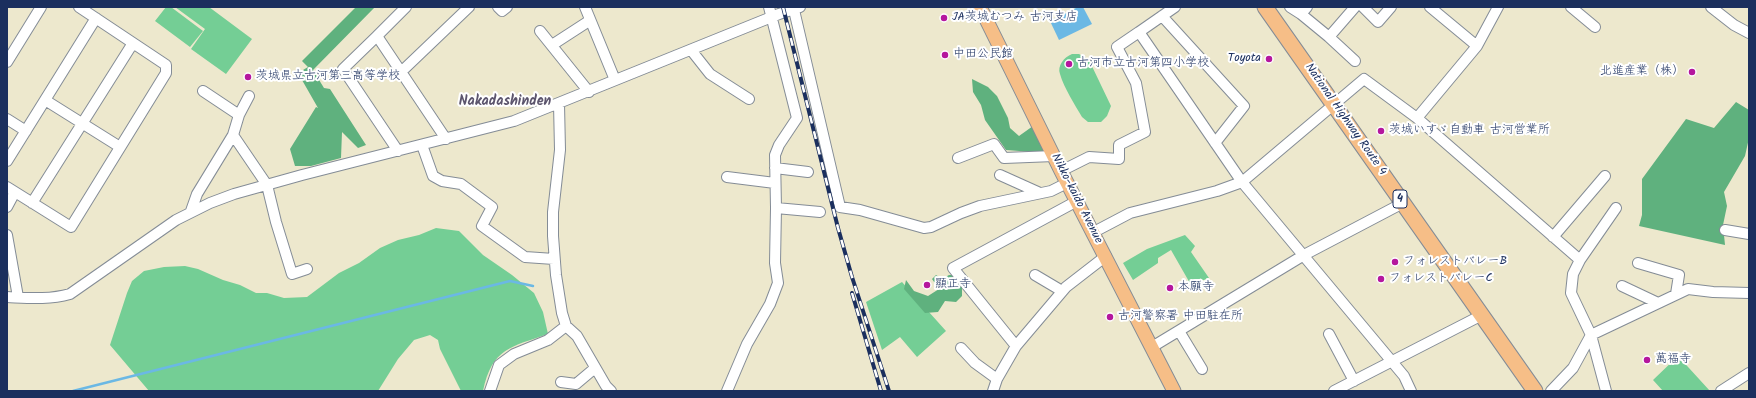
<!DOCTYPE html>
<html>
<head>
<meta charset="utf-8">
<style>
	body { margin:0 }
	#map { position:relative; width:1756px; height:398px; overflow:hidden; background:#ede8cd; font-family:Kalam,sans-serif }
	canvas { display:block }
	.frame { position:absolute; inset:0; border:8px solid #1b2f5e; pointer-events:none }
</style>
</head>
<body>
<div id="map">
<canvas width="1756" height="398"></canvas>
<div class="frame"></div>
</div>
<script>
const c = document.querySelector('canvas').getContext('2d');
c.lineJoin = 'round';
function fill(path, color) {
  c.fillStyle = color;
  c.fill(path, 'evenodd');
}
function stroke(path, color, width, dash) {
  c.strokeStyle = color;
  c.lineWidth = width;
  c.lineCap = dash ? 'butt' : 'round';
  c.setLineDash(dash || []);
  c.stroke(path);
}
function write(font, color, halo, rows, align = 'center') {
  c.font = font + ' Kalam,"Klee One",sans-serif';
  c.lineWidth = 4;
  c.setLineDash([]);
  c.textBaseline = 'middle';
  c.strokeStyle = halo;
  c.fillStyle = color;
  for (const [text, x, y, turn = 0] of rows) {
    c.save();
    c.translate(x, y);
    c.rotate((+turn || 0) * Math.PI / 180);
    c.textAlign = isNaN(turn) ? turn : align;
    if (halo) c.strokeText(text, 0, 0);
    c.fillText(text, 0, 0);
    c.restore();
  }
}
const green = new Path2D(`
	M 166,7 L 171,7 L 203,31 L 190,47 L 155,21 Z
	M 175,7 L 209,7 L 252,39 L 226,74 L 191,49 L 205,29 Z
	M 1072,54 L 1079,54 L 1089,60 L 1111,106 L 1107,116 L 1101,122 L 1088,122 L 1082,117 C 1075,105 1064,88 1060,74 C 1057,66 1064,57 1072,54 Z
	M 436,228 L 459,231 L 483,255 L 512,275 L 534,293 L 543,312 L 548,334 C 511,347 492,348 483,391 L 461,391 L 440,349 L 438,340 L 430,335 L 414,340 L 398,359 L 378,391 L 149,391 L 110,345 L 127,293 L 132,281 L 144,271 L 164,267 L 185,266 L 198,269 L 223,280 L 240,285 L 256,293 L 267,293 L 284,298 L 307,297 L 339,273 L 359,263 L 380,248 L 398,240 L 419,235 Z
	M 1185,235 L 1195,246 L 1191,252 L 1209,278 L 1191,285 L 1171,250 L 1158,258 L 1158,263 L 1133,280 L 1123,263 L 1147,249 Z
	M 902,282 L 946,331 L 917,357 L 900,337 L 882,350 L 866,302 Z
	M 1678,356 L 1710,391 L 1663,391 L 1653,380 Z`);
const forest = new Path2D(`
	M 356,7 L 375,7 L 313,70 L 324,88 L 330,89 L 366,145 L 358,148 L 342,132 L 341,158 L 311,166 L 295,166 L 290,149 L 316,107 L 318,108 L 298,73 L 308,67 L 302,61 Z
	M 972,79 L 988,87 L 997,96 L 1008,118 L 1010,128 L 1019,136 L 1033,126 L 1046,153 L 1006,150 L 985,120 L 981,105 L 973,92 Z
	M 1736,102 L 1749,110 L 1749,138 L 1745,156 L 1724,192 L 1727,206 L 1723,225 L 1725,245 L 1639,226 L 1642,215 L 1642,179 L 1686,119 L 1714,128 Z
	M 936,275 L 942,279 L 949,275 L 954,275 L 962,285 L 962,296 L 956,302 L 945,301 L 938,312 L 925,313 L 904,289 L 906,280 L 914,291 L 928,296 L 939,289 L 932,279 Z`);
const water = new Path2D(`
	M 1078,7 L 1083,7 L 1092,24 L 1059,40 L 1050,21 Z`);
const stream = new Path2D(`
	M 73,391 L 510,281 L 533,286`);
const minor = new Path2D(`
	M 406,7 L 377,36 L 446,139
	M 498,7 L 502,11 L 507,7
	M 585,7 L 615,80
	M 1175,7 L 1139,32 L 1242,182 L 1404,376 L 1411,391
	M 1290,7 L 1301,14 L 1307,7
	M 1363,7 L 1378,22 L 1391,7
	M 1430,7 L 1477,46
	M 1571,7 L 1595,27
	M 1711,7 L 1734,25 L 1749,33
	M 794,10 L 840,207 L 860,210 L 924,228 L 931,227 L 961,213 L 980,206 L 1051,191 L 1067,183
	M 1301,14 L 1329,37 L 1355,7
	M 1162,16 L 1244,106 L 1215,143
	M 540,31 L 589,92
	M 377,36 L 343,69 L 398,151
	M 1329,37 L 1355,61
	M 552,45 L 589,21
	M 691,50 L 710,74 L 749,99
	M 7,62 L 41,7
	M 401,72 L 469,7
	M 203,91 L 239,115
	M 249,96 L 239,115 L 233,135 L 267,185 L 276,222 L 292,274 L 307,269
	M 45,100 L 120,147
	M 559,104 L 560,150 L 553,212 L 553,236 L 556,275 L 562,313 L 566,326 L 577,336 L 606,386 L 611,391
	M 1417,118 L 1477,46 L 1498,7
	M 7,119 L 26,131
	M 422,145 L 433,176 L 442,181 L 461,184 L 492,207 L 482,226 L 525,257 L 554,259
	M 958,158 L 994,144 L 1004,158 L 1054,156
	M 7,161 L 96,18
	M 775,168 L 808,172
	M 1061,171 L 1089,157 L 1119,159 L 1119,145 L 1145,132 L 1136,83 L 1117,47 L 1139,32
	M 1000,175 L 1040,193
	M 727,177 L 775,183
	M 7,187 L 71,227 L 166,73 L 166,65 L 79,7
	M 32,203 L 133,43
	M 7,207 L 15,192
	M 776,208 L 820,212
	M 191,211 L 197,194 L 233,135
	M 1725,230 L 1749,234
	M 1092,233 L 1130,213 L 1217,191 L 1242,182 L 1364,79 L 1417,118 L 1580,260
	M 7,235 L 18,297
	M 1553,237 L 1605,176
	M 1638,263 L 1679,275 L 1676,294
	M 1035,275 L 1062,291
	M 1622,286 L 1658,303
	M 7,297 C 29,298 48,300 70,294 L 176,220 L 210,203 L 234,194 L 302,175 L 514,121 L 779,14 L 800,7
	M 1179,331 L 1202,369
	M 1329,334 L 1354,381
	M 1016,346 L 953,268 L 1077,201
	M 1152,347 L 1304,255 L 1403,203
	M 961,348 L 975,363 L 997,379
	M 561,382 L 576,384 L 595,368
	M 490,391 L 499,365 L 514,354 L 548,340 L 566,326
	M 727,391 L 747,344 L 770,304 L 778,283 L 775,263 L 776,208 L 775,155 L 779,145 L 797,118 L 769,7
	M 993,391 L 997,379 L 1016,346 L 1066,287 L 1106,256
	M 1334,391 L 1482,315
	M 1551,391 L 1573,368 L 1591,335 L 1688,289 L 1713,292 L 1749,293
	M 1606,391 L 1591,335 L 1571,293 L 1573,274 L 1580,260 L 1616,208
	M 1721,391 L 1749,373`);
const major = new Path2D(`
	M 980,7 L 1061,171 L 1174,391`);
const highway = new Path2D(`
	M 1265,7 L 1535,391`);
const rail = new Path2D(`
	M 783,7 L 838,228 L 852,277 L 889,391
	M 852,293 L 881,391`);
const markers = [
	[944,18,4,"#b5179e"],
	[945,55,4,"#b5179e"],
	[1269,59,4,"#b5179e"],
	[1069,64,4,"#b5179e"],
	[1692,72,4,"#b5179e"],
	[248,77,4,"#b5179e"],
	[1381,131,4,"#b5179e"],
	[1395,262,4,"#b5179e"],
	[1381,279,4,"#b5179e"],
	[927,285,4,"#b5179e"],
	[1170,288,4,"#b5179e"],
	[1110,317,4,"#b5179e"],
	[1647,360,4,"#b5179e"]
];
const shields = [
	[1400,199,14]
];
const shieldNames = [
	["4",1400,199]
];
const poiNames = [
	["JA茨城むつみ 古河支店",952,18],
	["中田公民館",953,55],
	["Toyota",1261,59,"right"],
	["古河市立古河第四小学校",1077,64],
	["北進産業（株）",1684,72,"right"],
	["茨城県立古河第三高等学校",256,77],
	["茨城いすゞ自動車 古河営業所",1389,131],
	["フォレストバレーB",1403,262],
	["フォレストバレーC",1389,279],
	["顯正寺",935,285],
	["本願寺",1178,288],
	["古河警察署 中田駐在所",1118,317],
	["萬福寺",1655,360]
];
const streetNames = [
	["National Highway Route 4",1345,120,55],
	["Nikko-kaido Avenue",1076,199,63]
];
const quarterNames = [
	["Nakadashinden",505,103]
];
fill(green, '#74ce95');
fill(forest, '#5fb17e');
fill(water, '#6bb8e4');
stroke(stream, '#6bb8e4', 2.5);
stroke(minor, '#848c96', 12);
stroke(major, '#848c96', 15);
stroke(highway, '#848c96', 17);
stroke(minor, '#fff', 10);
stroke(major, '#f6be87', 13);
stroke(highway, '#f6be87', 15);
stroke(rail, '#1b2f5e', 4);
stroke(rail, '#fff', 2.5, [8]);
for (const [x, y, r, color] of markers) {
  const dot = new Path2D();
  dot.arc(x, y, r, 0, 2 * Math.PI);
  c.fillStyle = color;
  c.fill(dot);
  stroke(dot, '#fff', 1.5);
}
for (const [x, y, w] of shields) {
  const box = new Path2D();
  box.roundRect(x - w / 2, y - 9, w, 18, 3);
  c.fillStyle = '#fff';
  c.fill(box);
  stroke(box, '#1b2f5e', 1);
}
write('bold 11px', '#1b2f5e', null, shieldNames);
write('12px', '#1b2f5e', '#fff', poiNames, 'left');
write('12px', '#1b2f5e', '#fff', streetNames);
write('bold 14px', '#5c556d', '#fff', quarterNames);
</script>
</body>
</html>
